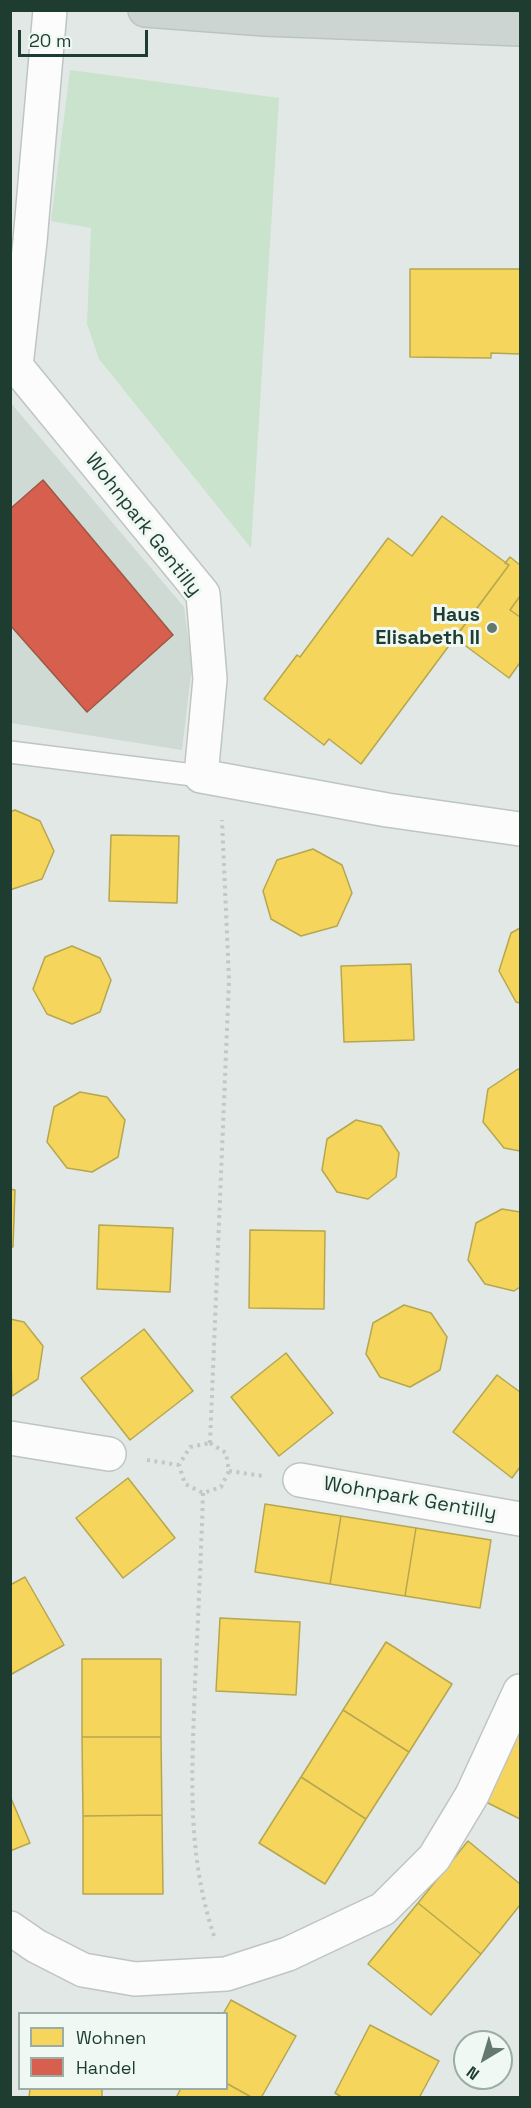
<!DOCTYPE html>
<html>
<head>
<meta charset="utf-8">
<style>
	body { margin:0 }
	#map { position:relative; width:531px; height:2108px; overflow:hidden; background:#e2e8e5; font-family:"Space Grotesk",sans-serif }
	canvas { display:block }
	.frame { position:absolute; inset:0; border:12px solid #1e3d30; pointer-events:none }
	.legend { position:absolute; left:18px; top:2012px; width:210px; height:78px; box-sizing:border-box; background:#eff8f2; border:2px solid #9bada4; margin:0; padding:8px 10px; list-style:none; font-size:18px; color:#1e3d30 }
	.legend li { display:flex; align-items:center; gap:12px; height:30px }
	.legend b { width:30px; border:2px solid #9bada4 }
	.north { position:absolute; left:453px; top:2030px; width:60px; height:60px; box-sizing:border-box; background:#eff8f2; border:2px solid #9bada4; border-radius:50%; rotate:218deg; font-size:16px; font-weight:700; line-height:24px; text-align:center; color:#1e3d30 }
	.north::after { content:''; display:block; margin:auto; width:21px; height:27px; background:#63796f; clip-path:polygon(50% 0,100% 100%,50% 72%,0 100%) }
	.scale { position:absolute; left:18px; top:30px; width:130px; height:27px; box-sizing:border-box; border:3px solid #1e3d30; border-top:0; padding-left:8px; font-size:18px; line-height:21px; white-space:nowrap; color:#1e3d30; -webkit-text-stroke:4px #eff8f2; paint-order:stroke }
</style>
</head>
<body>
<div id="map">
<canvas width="531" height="2108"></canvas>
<div class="frame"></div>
<ul class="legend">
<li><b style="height:16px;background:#f6d55c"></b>Wohnen</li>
<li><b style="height:16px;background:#d6604d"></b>Handel</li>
</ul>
<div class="north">N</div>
<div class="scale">20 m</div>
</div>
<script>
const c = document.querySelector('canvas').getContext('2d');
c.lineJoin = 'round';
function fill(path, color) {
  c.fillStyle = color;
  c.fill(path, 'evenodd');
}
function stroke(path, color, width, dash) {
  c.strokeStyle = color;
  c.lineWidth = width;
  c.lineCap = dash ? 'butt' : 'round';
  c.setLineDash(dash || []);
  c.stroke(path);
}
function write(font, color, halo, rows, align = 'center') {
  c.font = font + ' "Space Grotesk",sans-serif';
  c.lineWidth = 6;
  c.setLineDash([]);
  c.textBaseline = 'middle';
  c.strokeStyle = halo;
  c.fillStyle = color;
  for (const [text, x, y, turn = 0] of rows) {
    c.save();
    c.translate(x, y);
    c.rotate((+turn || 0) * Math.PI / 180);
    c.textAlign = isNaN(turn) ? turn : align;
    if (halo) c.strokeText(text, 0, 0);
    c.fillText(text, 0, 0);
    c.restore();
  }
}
const built = new Path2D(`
	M 10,402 L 184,607 L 192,666 L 182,750 L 11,723 Z`);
const green = new Path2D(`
	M 70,70 L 279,98 L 251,548 L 99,359 L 87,324 L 91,228 L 51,221 Z`);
const homes = new Path2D(`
	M 410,269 L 520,269 L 520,354 L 491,353 L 491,358 L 410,357 Z
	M 442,516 L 509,565 L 361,764 L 329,739 L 324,745 L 264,699 L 297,655 L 300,657 L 388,538 L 412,556 Z
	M 510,557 L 520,565 L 520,596 L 510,610 L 520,617 L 520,665 L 519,664 L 509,678 L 455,638 L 509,565 L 505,563 Z
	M 520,596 L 520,617 L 510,610 Z
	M 15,810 L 40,821 L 54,851 L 42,879 L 10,890 L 10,812 Z
	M 111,835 L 179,836 L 177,903 L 109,901 Z
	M 313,849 L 342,865 L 352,893 L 337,926 L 301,936 L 271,919 L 263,891 L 277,860 Z
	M 520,928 L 520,1003 L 516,1002 L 499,971 L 511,933 Z
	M 72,946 L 100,958 L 111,980 L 100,1012 L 72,1024 L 47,1014 L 33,989 L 45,957 Z
	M 411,964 L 414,1040 L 344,1042 L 341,966 Z
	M 518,1069 L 520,1070 L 520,1151 L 504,1148 L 483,1122 L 488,1089 Z
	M 80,1092 L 107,1097 L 125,1120 L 118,1157 L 92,1172 L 67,1168 L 47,1142 L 54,1107 Z
	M 356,1120 L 381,1126 L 399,1153 L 396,1177 L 368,1199 L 337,1192 L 322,1170 L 327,1139 Z
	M 10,1189 L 15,1190 L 13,1247 L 10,1247 Z
	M 502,1209 L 520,1212 L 520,1287 L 514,1291 L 485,1284 L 468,1260 L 476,1223 Z
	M 99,1225 L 173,1228 L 170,1292 L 97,1289 Z
	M 250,1230 L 325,1231 L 324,1309 L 249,1308 Z
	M 404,1305 L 431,1313 L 447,1337 L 440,1370 L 410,1387 L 380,1377 L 366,1354 L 373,1323 Z
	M 10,1319 L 24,1322 L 43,1346 L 38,1379 L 12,1396 Z
	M 144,1329 L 193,1391 L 130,1440 L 81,1378 Z
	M 286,1353 L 333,1413 L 279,1456 L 231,1397 Z
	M 497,1375 L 520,1392 L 520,1467 L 512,1478 L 453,1432 Z
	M 128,1478 L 175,1538 L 123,1578 L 76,1518 Z
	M 265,1504 L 341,1516 L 330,1584 L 255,1572 Z
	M 341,1516 L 416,1528 L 405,1596 L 330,1584 Z
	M 416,1528 L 491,1540 L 480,1608 L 405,1596 Z
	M 25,1577 L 64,1645 L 10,1675 L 10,1585 Z
	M 220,1618 L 300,1622 L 296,1695 L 216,1691 Z
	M 386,1642 L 452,1684 L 409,1752 L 343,1710 Z
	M 82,1659 L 161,1659 L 161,1737 L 82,1737 Z
	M 343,1710 L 409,1752 L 366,1819 L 301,1777 Z
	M 516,1729 L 520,1732 L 520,1819 L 482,1800 Z
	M 82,1737 L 161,1737 L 162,1815 L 83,1816 Z
	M 301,1777 L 366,1819 L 325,1884 L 259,1843 Z
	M 10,1796 L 30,1843 L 10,1851 Z
	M 162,1815 L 163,1894 L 83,1894 L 83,1816 Z
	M 468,1841 L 520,1884 L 520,1905 L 481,1954 L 418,1903 Z
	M 418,1903 L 481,1954 L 431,2015 L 368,1964 Z
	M 231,2000 L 296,2036 L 261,2098 L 253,2098 L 226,2083 L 226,2014 L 223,2014 Z
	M 370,2025 L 439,2061 L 419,2098 L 343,2098 L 335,2093 Z
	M 226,2083 L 253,2098 L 176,2098 L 181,2088 L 226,2088 Z
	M 30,2088 L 102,2088 L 102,2098 L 29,2098 Z`);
const shops = new Path2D(`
	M 43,480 L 173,635 L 87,712 L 10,625 L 10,509 Z`);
const path = new Path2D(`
	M 210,1443 L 229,980 L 222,820
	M 210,1443 L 226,1453 L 229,1471 L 221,1487 L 203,1493 L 185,1484 L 179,1465 L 190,1447 Z
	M 147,1460 L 179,1465
	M 229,1471 L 263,1476
	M 203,1493 C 201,1557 198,1620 195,1684 C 192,1772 186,1851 214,1936`);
const lane = new Path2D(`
	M 10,752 L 201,776`);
const street = new Path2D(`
	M 50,10 L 30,241 L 16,366 L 203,594 L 210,679 L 201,776 L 387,810 L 520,829
	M 10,1438 L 109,1454
	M 300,1480 L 520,1519
	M 10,1928 L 36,1946 L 83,1970 L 135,1979 L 226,1974 L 288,1954 L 383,1909 L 434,1858 L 472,1795 L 520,1691`);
const primary = new Path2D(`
	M 145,10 L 264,19 L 520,29`);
const markers = [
	[492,628,6,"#63796f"]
];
const streetNames = [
	["Wohnpark Gentilly",143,525,52],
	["Wohnpark Gentilly",410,1499,10]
];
const poiNames = [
	["Haus",480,616],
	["Elisabeth II",480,639]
];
fill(built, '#cfdad4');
fill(green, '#c9e3cd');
fill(homes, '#f6d55c');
stroke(homes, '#b5a74f', 1.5);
fill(shops, '#d6604d');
stroke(shops, '#9f5644', 1.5);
stroke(lane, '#bfc5c2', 24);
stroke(street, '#bfc5c2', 36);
stroke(primary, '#bbc5c0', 36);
stroke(path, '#bfc9c5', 4, [3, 4.5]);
stroke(lane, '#fbfcfb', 21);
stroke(street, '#fbfcfb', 33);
stroke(primary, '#ccd5d1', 33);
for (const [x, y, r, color] of markers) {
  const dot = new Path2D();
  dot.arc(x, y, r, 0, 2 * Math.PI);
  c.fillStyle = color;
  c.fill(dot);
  stroke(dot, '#eff8f2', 2);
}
write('20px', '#1e3d30', '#eff8f2', streetNames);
write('bold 20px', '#1e3d30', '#eff8f2', poiNames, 'right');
</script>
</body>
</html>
